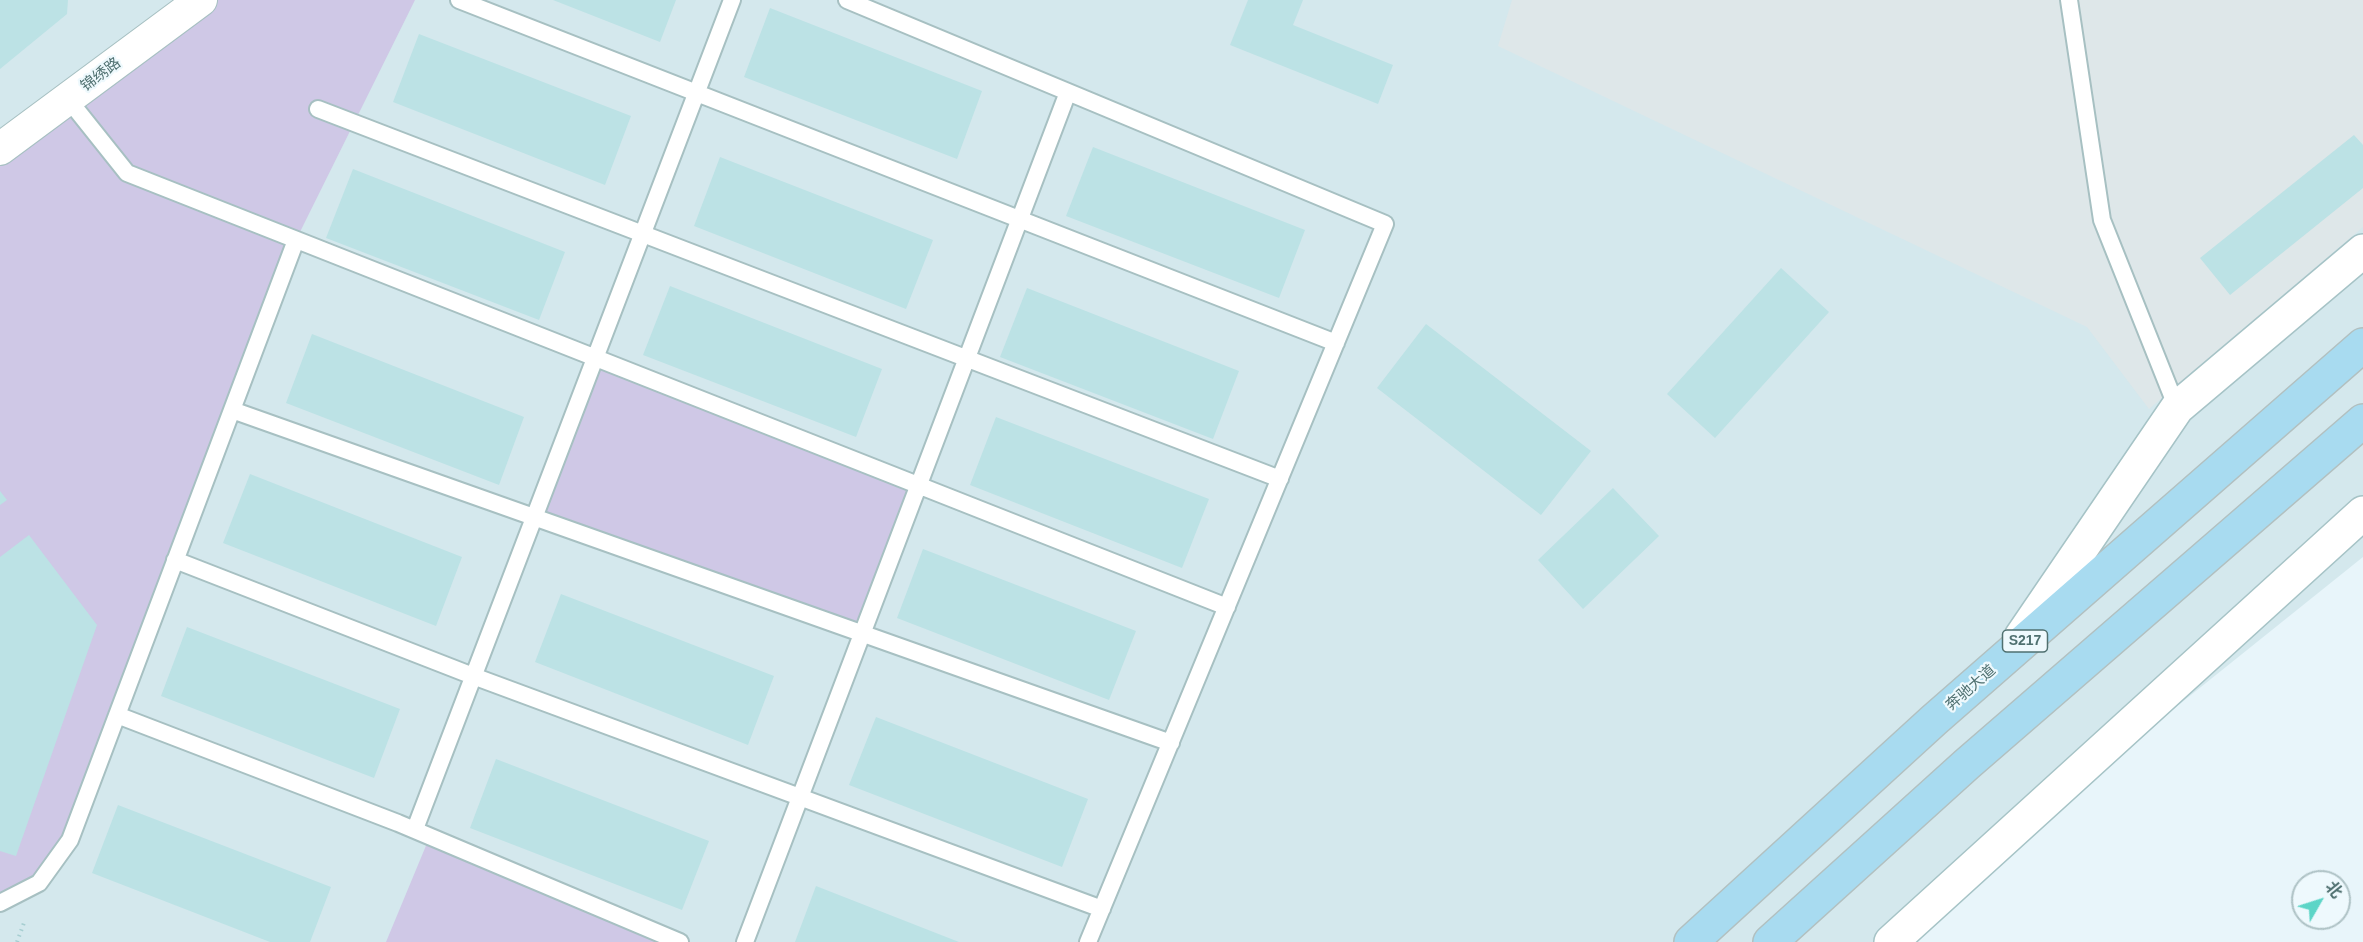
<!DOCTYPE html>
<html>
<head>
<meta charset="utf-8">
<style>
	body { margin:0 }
	#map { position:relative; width:2363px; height:942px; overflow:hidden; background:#e8f5fa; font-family:Helvetica,"Noto Sans SC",sans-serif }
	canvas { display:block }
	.north { position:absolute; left:2291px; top:870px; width:60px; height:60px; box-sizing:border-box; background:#eef9fd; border:2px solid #aec2c5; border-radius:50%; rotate:51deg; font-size:16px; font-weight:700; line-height:24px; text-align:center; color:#4f7070 }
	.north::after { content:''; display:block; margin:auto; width:21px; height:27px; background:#5cd5c7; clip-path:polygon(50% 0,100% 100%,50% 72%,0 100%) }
</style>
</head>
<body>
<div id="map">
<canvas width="2363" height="942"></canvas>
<div class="north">北</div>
</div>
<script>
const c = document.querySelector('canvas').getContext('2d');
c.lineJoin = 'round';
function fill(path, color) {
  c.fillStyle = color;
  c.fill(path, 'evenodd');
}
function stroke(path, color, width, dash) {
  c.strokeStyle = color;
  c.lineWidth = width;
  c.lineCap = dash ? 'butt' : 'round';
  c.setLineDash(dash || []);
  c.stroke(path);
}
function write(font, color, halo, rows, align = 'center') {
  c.font = font + ' Helvetica,"Noto Sans SC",sans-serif';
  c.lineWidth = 4.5;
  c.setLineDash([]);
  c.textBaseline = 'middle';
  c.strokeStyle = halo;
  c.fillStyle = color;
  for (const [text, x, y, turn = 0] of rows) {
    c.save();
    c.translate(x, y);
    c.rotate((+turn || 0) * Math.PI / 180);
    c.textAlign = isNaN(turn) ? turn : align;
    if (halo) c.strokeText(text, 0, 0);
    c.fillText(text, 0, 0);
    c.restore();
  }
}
const residential = new Path2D(`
	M 0,0 L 2363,0 L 2363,557 L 1883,942 L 0,942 Z`);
const industrial = new Path2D(`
	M 1512,0 L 2363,0 L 2363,227 L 2149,409 L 2087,327 L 1498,46 Z`);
const green = new Path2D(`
	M 202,0 L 415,0 L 296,240 L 70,840 L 39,883 L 0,903 L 0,149 Z
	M 595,358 L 919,485 L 862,634 L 534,518 Z
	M 430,836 L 680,942 L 386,942 Z`);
const building = new Path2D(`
	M 0,0 L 68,0 L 67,14 L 0,69 Z
	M 553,0 L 676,0 L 660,42 Z
	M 1248,0 L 1303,0 L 1293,25 L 1393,65 L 1378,104 L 1230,45 Z
	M 770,8 L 982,91 L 957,159 L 744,77 Z
	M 419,34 L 631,116 L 605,185 L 393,102 Z
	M 2354,135 L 2363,145 L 2363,188 L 2230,295 L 2200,258 Z
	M 1093,147 L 1305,230 L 1279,298 L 1066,216 Z
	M 720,157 L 933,240 L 906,309 L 694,226 Z
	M 353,169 L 565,252 L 539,320 L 326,238 Z
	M 1781,268 L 1829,312 L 1715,438 L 1667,394 Z
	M 670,286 L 882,369 L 856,437 L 643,355 Z
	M 1027,288 L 1239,371 L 1213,439 L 1000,357 Z
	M 1426,324 L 1591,451 L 1541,515 L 1377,388 Z
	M 312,334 L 524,417 L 499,485 L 286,403 Z
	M 996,417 L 1209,499 L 1182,568 L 970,485 Z
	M 250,474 L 462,557 L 436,626 L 223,543 Z
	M 1613,488 L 1659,536 L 1583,609 L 1538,560 Z
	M 0,491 L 7,500 L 0,505 Z
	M 29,535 L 97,625 L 16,856 L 0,851 L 0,557 Z
	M 923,549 L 1136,631 L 1109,700 L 897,618 Z
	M 561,594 L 774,676 L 748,745 L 535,662 Z
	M 187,627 L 400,709 L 374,778 L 161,696 Z
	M 876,717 L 1088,799 L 1062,867 L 849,785 Z
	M 496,759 L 709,841 L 682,910 L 470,828 Z
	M 118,805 L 331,887 L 310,942 L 270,942 L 92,873 Z
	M 816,886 L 959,942 L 795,942 Z`);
const path = new Path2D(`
	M 17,942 L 25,920`);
const lane = new Path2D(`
	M 459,0 L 1336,343
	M 847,0 L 1385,224 L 1088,942
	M 2069,0 L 2102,220 L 2177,408
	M 68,99 L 127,173 L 1227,607
	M 318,109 L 1280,479
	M 232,410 L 1171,743
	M 175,560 L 473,676 L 1102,909
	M 117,715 L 398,823 L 680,942
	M 415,829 L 732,0
	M 0,903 L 39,883 L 70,840 L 296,240
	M 745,942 L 1068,92`);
const street = new Path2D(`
	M 0,149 L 201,0`);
const secondary = new Path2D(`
	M 2021,637 L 2177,408 L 2363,251
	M 1891,942 L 2363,513`);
const primary = new Path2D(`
	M 1691,942 L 1934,720 L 2363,345
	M 1770,942 L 1967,764 L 2363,421`);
const shields = [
	[2025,641,45]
];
const shieldNames = [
	["S217",2025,641]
];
const streetNames = [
	["锦绣路",101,75,-37],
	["奔驰大道",1971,688,-41]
];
fill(residential, '#d4e8ed');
fill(industrial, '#dee7e9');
fill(green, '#cfc8e6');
fill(building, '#bce2e5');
stroke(lane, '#a7c0c2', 20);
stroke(street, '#a7c0c2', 34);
stroke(secondary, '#a6c3c6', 36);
stroke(primary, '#b2c0c0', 36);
stroke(path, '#a6ced1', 4, [1.5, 4.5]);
stroke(lane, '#fff', 16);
stroke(street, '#fff', 32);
stroke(secondary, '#fff', 33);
stroke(primary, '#a8dbf0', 33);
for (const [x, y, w] of shields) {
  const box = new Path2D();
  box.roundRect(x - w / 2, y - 11, w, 22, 4.5);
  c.fillStyle = '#eef9fd';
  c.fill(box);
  stroke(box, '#4f7070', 1.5);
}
write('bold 14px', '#4f7070', null, shieldNames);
write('15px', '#4f7070', '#eef9fd', streetNames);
</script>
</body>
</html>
